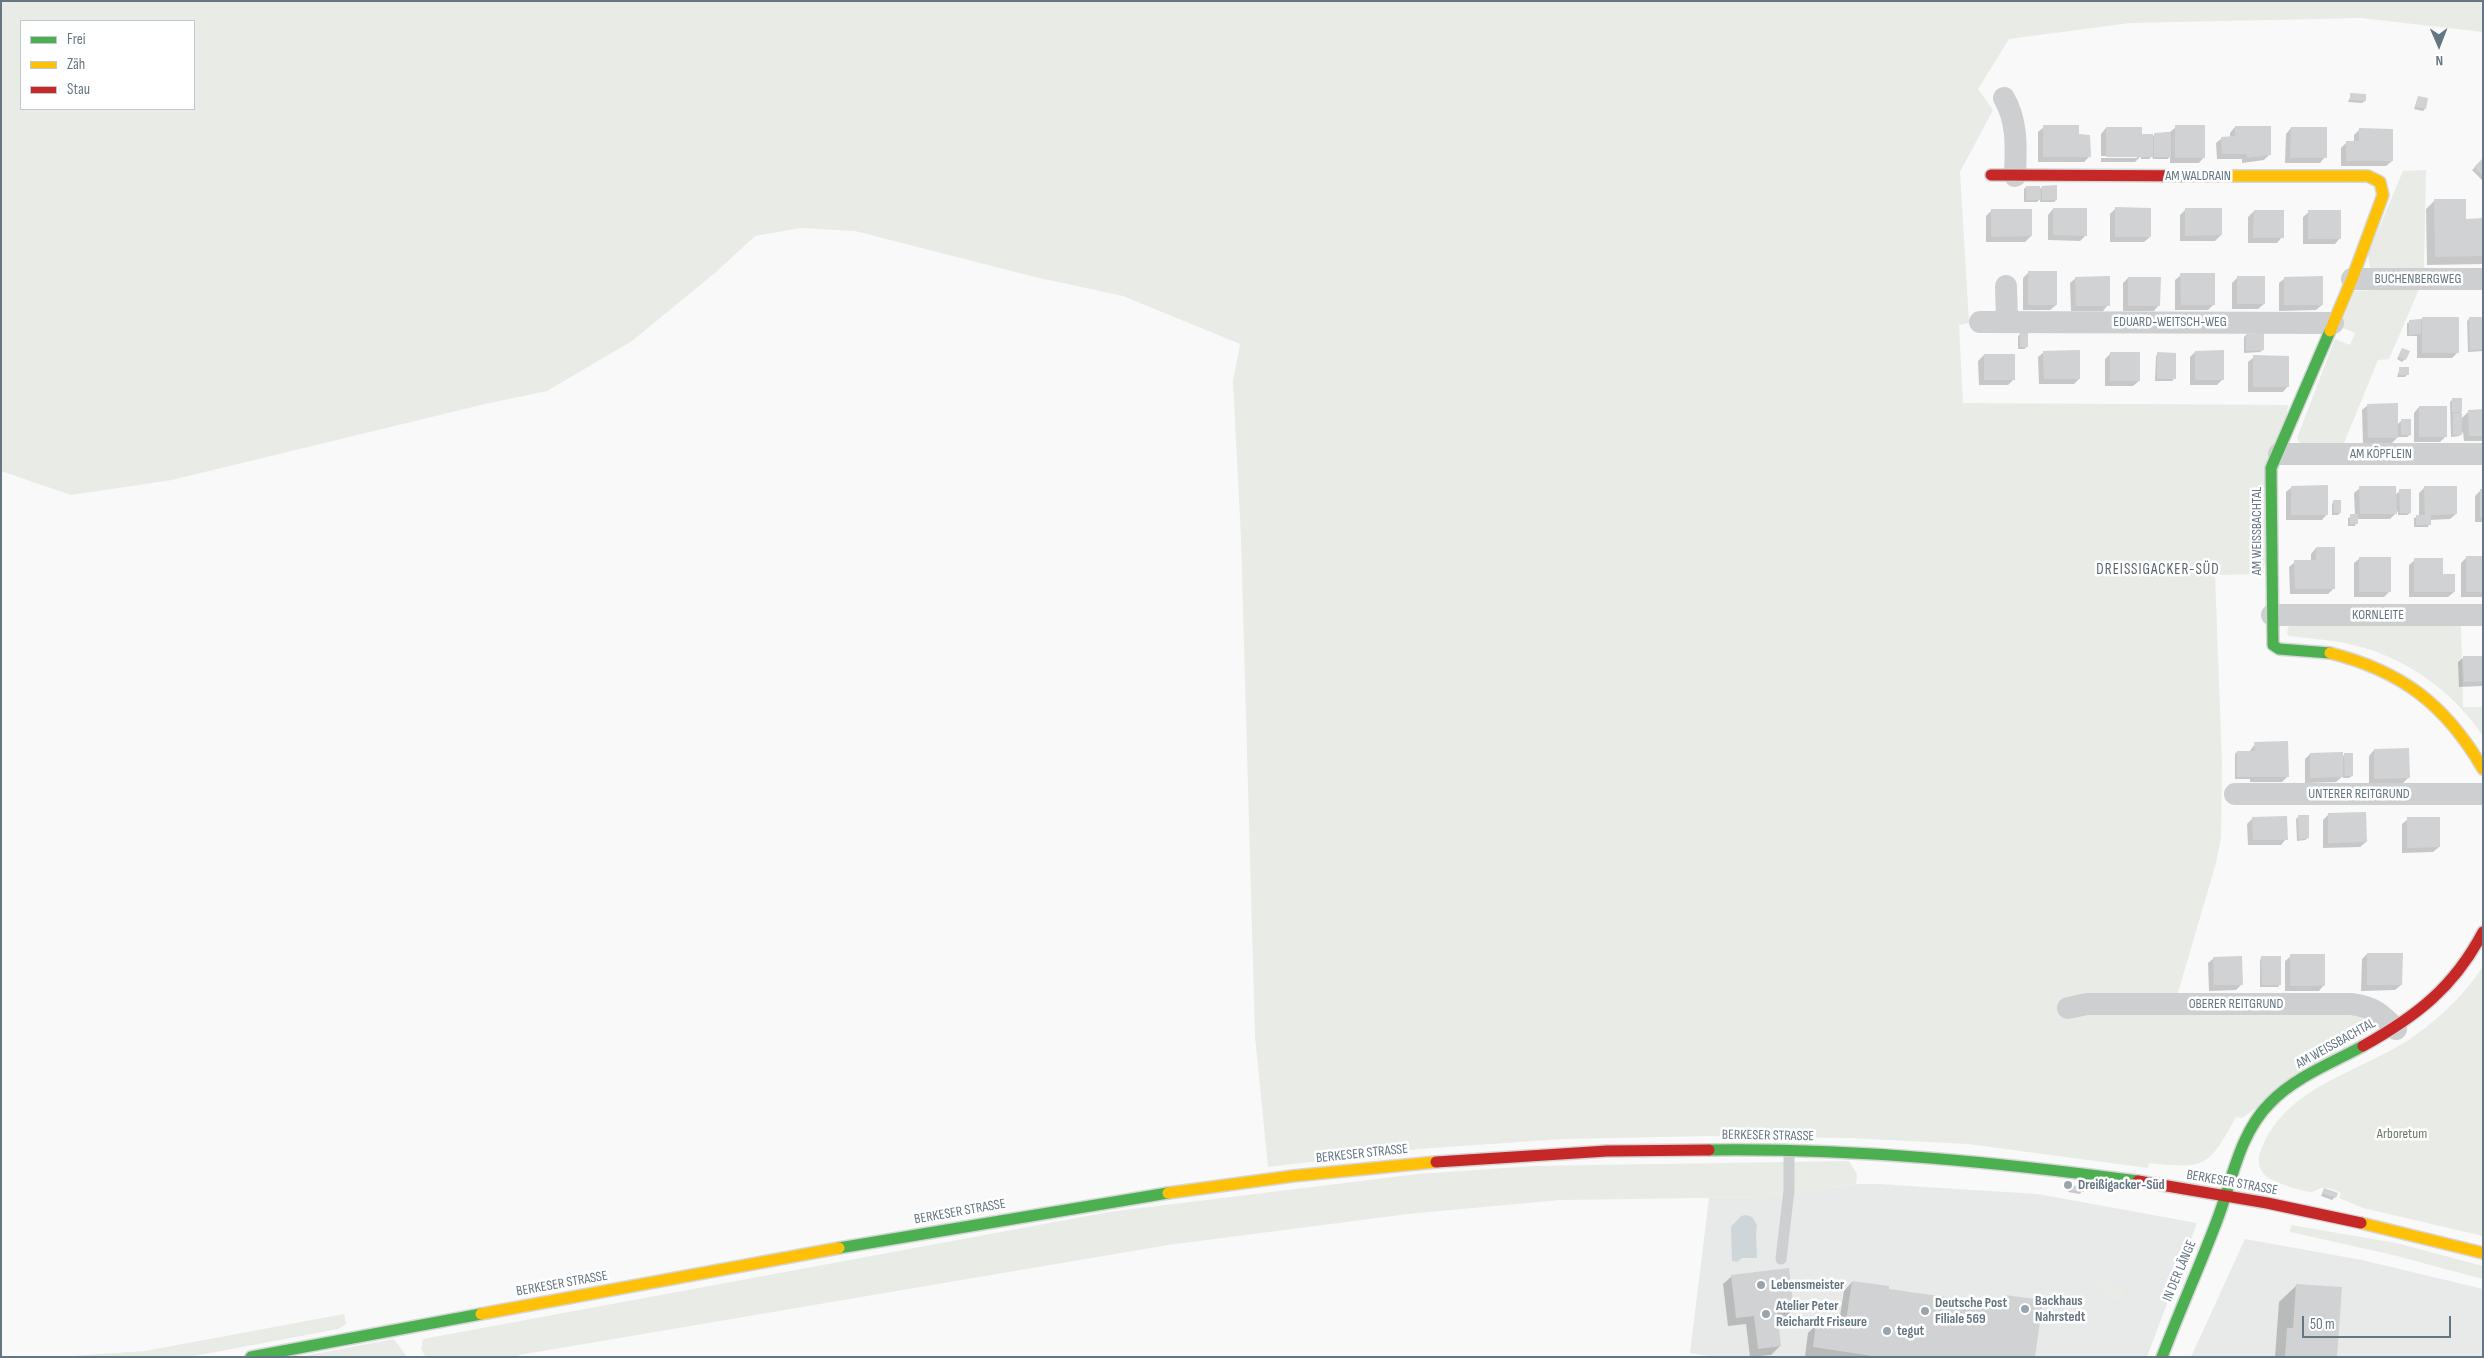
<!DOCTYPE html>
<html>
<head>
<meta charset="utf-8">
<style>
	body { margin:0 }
	#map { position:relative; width:2484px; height:1358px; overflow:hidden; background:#f9f9f9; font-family:"Sofia Sans Condensed",sans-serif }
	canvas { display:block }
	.frame { position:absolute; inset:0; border:2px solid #657683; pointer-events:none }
	.legend { position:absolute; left:20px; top:20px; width:175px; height:90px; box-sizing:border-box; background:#fff; border:1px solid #c1c8cd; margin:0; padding:6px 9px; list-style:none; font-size:15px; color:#657683 }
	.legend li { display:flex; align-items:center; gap:10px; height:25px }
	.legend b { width:25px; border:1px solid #c1c8cd }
	.north { position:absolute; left:2414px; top:20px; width:50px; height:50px; -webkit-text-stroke:4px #fff; paint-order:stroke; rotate:179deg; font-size:14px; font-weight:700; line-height:20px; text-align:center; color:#657683 }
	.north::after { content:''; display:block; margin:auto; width:18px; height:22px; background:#657683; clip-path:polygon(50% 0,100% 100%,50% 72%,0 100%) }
	.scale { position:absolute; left:2302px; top:1316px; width:149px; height:22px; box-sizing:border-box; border:2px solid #657683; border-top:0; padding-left:6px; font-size:15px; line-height:18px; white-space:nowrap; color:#657683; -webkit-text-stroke:4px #fff; paint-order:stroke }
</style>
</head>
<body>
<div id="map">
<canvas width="2484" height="1358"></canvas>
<div class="frame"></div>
<ul class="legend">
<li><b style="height:6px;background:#4caf50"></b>Frei</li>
<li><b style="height:6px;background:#ffc107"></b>Zäh</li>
<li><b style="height:6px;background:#c62828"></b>Stau</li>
</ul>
<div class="north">N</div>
<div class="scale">50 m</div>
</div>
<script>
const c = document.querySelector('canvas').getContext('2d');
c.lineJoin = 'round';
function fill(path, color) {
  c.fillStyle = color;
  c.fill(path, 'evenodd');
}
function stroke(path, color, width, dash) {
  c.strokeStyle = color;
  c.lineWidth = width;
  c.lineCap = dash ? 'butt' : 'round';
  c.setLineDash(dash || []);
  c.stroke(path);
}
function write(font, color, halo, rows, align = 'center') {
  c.font = font + ' "Sofia Sans Condensed",sans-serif';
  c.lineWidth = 5;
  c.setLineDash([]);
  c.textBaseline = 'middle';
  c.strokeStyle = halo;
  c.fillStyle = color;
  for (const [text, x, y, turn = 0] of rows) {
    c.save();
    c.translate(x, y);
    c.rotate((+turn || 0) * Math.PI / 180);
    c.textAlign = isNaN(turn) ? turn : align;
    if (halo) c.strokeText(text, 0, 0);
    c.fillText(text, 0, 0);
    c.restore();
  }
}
const built = new Path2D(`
	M 1856,1184 L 1879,1184 L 2038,1194 L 2197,1223 L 2147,1357 L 1714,1357 L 1690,1353 L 1709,1198 L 1768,1197 Z
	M 2245,1239 L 2362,1260 L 2483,1289 L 2483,1357 L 2191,1357 Z`);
const green = new Path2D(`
	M 1,1 L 2483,1 L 2483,32 L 2361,18 L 2130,23 L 2009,39 L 1978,89 L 1993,110 L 1960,172 L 1969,323 L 1959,325 L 1963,403 L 2288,405 L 2263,574 L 2215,575 L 2222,764 L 2221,837 L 2216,863 L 2172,1013 L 2345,1011 L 2367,1019 L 2368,1029 L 2242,1118 L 2236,1117 C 2208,1167 2207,1169 2149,1163 L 2148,1168 L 1968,1144 L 1851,1138 L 1708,1136 L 1563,1139 L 1418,1149 L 1268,1167 L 1255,1036 L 1241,538 L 1233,381 L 1240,344 L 1123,296 L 1035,277 L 855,231 L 801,228 L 755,236 L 716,272 L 632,341 L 547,391 L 485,404 L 172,480 L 71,495 L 1,471 ZM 21,21 L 194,21 L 194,109 L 21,109 Z
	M 2426,170 L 2424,272 L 2370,268 L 2368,254 L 2403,171 Z
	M 2420,287 L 2389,359 L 2378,360 L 2342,448 L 2302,446 L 2297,438 L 2335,339 L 2350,345 L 2355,333 L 2340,327 L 2355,291 Z
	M 2289,625 L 2461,625 L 2463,707 L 2483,707 L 2483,736 C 2454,693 2411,661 2361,647 C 2338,640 2313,639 2289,636 L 2287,633 Z
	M 2483,966 L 2483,1236 L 2363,1208 L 2339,1198 L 2341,1193 C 2336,1191 2328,1187 2323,1188 C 2319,1188 2316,1191 2312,1192 C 2303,1192 2272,1182 2266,1176 C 2256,1167 2258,1156 2263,1145 C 2291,1082 2367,1071 2417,1034 C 2443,1015 2466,993 2483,966 Z
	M 1849,1161 L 1857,1174 L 1856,1184 L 1768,1197 L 1560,1200 L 1408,1214 L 1168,1245 L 519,1355 L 519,1357 L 426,1357 L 421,1349 L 423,1339 L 1109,1212 L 1418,1174 L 1535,1166 Z
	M 2291,1225 L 2396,1243 L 2483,1266 L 2483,1279 L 2393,1255 L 2290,1232 Z
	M 2093,1278 L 2111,1280 L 2111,1287 L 2124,1289 L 2122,1299 L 2116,1301 L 2093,1284 Z
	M 344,1314 L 346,1324 L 338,1329 L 189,1357 L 59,1357 L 145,1351 Z
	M 394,1339 L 407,1357 L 299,1357 Z`);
const water = new Path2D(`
	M 1746,1215 L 1752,1217 L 1757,1225 C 1755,1237 1757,1246 1757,1258 L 1742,1258 L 1737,1262 L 1732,1261 L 1731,1227 L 1741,1216 Z`);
const shadow = new Path2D(`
	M 2351,95 L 2365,101 L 2362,103 L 2348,102 Z
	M 2418,97 L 2425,109 L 2423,111 L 2414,109 Z
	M 2044,127 L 2078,136 L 2089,157 L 2084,162 L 2038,162 L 2038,132 Z
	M 2176,127 L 2204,157 L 2199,163 L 2170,163 L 2170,156 L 2168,159 L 2153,159 L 2152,156 L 2149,159 L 2141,159 L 2141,156 L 2135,162 L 2101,162 L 2101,158 L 2137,158 L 2137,156 L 2101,156 L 2101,134 L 2106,128 L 2141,137 L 2152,137 L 2155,134 L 2170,132 Z
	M 2235,127 L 2270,154 L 2264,160 L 2242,163 L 2242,159 L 2217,159 L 2216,143 L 2222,138 L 2230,138 L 2230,133 Z
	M 2291,128 L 2325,157 L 2320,163 L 2285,163 L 2286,134 Z
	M 2360,129 L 2392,161 L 2386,166 L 2341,166 L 2341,148 L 2346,143 L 2354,143 L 2354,135 Z
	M 2483,160 L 2483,181 L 2472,170 Z
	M 2026,187 L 2039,190 L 2042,187 L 2056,200 L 2054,202 L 2040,202 L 2040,199 L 2037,202 L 2024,202 L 2024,189 Z
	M 2435,200 L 2464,220 L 2483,220 L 2483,264 L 2427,265 L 2426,209 Z
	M 2053,209 L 2086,235 L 2080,241 L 2048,240 L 2048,215 Z
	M 2115,209 L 2150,237 L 2144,242 L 2110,242 L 2110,214 Z
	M 1992,210 L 2031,236 L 2025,242 L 1986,242 L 1986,216 Z
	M 2185,210 L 2221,235 L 2215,241 L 2180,241 L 2180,215 Z
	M 2254,211 L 2282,237 L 2277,243 L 2248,243 L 2248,217 Z
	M 2309,212 L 2340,238 L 2335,244 L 2303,244 L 2303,217 Z
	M 2028,273 L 2056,305 L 2050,310 L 2023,310 L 2023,278 Z
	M 2181,275 L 2214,304 L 2208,310 L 2175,310 L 2175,280 Z
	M 2238,277 L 2264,304 L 2258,309 L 2232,309 L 2232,283 Z
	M 2076,278 L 2108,305 L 2103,311 L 2071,311 L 2070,283 Z
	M 2128,278 L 2159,305 L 2154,311 L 2123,311 L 2123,283 Z
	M 2285,278 L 2322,305 L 2316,310 L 2279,311 L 2279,283 Z
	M 2470,318 L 2483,318 L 2483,351 L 2468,352 L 2467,321 Z
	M 2422,319 L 2458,352 L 2452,358 L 2417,358 L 2417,336 L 2407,336 L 2407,323 Z
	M 2021,333 L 2027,347 L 2024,349 L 2018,349 L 2018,336 Z
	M 2246,335 L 2263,350 L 2260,352 L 2244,353 L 2244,337 Z
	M 2402,349 L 2405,359 L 2402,362 L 2397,359 Z
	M 2044,352 L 2079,379 L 2074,384 L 2039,384 L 2038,357 Z
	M 2195,352 L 2223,379 L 2217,385 L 2190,385 L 2190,357 Z
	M 2111,353 L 2139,381 L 2133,386 L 2105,386 L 2105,359 Z
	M 2158,353 L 2174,379 L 2172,381 L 2155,381 L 2156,356 Z
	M 1984,355 L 2014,379 L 2008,385 L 1979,385 L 1978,361 Z
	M 2254,357 L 2288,386 L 2283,392 L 2248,392 L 2248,362 Z
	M 2400,368 L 2407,375 L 2405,377 L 2397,377 Z
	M 2453,399 L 2461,399 L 2461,419 L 2469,411 L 2483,411 L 2483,441 L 2464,441 L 2463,432 L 2459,436 L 2451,437 L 2450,402 Z
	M 2368,405 L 2397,425 L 2402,420 L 2410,435 L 2407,437 L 2398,437 L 2392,443 L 2363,443 L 2362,410 Z
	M 2419,407 L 2446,436 L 2440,442 L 2414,442 L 2414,413 Z
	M 2292,487 L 2327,514 L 2322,520 L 2286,520 L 2286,492 Z
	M 2425,487 L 2456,514 L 2450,519 L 2430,520 L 2428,527 L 2414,527 L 2414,518 L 2419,516 L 2419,493 Z
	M 2360,488 L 2395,495 L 2400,491 L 2410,513 L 2407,515 L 2398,515 L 2398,511 L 2390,519 L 2357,519 L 2355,526 L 2348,526 L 2348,518 L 2355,515 L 2354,493 Z
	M 2481,490 L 2483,490 L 2483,522 L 2475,522 L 2475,496 Z
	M 2334,501 L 2340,513 L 2338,515 L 2332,515 L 2332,504 Z
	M 2316,548 L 2334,588 L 2328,594 L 2290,594 L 2289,567 L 2295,562 L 2311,561 L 2311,554 Z
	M 2467,557 L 2483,557 L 2483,597 L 2461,597 L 2461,563 Z
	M 2360,558 L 2389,592 L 2384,597 L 2354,597 L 2354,563 Z
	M 2415,560 L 2442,575 L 2454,592 L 2448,597 L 2409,597 L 2409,565 Z
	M 2464,657 L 2483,657 L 2483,686 L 2459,687 L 2458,662 Z
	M 2255,744 L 2288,776 L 2282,782 L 2250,782 L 2250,779 L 2235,779 L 2235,754 L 2237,752 L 2249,752 Z
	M 2374,750 L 2408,778 L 2403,783 L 2369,784 L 2369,756 Z
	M 2310,754 L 2341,758 L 2345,754 L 2352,776 L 2349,778 L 2343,778 L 2343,776 L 2336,782 L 2305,783 L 2305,759 Z
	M 2329,814 L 2366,842 L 2360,847 L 2323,848 L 2323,820 Z
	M 2298,817 L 2308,838 L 2305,840 L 2297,841 L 2296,819 Z
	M 2253,818 L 2286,839 L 2281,845 L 2248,845 L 2247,824 Z
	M 2408,819 L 2439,847 L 2433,852 L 2402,853 L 2402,824 Z
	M 2367,954 L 2401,985 L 2395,990 L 2361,991 L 2362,959 Z
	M 2291,956 L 2324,985 L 2319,991 L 2285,991 L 2285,961 Z
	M 2262,957 L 2280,984 L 2278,987 L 2260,987 L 2260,960 Z
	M 2214,958 L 2241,985 L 2236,990 L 2209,991 L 2208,963 Z
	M 2071,1186 L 2082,1191 L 2080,1194 L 2068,1192 Z
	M 2324,1190 L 2335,1197 L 2332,1200 L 2321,1196 Z
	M 1732,1276 L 1793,1310 L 1784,1319 L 1777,1320 L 1780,1346 L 1771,1355 L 1750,1357 L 1746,1324 L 1728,1326 L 1723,1284 Z
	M 1852,1282 L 1888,1290 L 1996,1306 L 2005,1296 L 2034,1357 L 1805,1356 L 1808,1333 L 1816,1325 L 1838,1328 L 1844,1291 Z
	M 2297,1285 L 2336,1357 L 2275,1357 L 2279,1302 Z`);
const building = new Path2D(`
	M 2350,93 L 2366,94 L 2366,101 L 2350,100 Z
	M 2418,96 L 2428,98 L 2426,109 L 2415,107 Z
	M 2043,125 L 2079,125 L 2079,134 L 2090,135 L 2091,157 L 2043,157 Z
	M 2175,125 L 2205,125 L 2205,158 L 2175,158 Z
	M 2235,126 L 2271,126 L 2271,155 L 2247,158 L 2247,154 L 2222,154 L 2221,137 L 2235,136 Z
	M 2106,127 L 2142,127 L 2142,134 L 2153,134 L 2153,157 L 2106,157 Z
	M 2291,127 L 2327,127 L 2327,158 L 2290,158 Z
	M 2359,128 L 2393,129 L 2393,161 L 2346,161 L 2346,141 L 2359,141 Z
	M 2171,132 L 2171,157 L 2154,157 L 2154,133 Z
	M 2483,158 L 2483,176 L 2474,167 Z
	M 2057,185 L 2057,200 L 2042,200 L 2042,186 Z
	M 2026,186 L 2040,186 L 2041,200 L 2026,200 Z
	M 2434,199 L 2466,199 L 2466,219 L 2483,218 L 2483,256 L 2435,257 Z
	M 2115,207 L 2151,208 L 2151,237 L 2115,237 Z
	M 2053,208 L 2087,208 L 2087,236 L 2053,235 Z
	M 2185,208 L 2222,208 L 2222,235 L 2185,236 Z
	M 1991,209 L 2032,209 L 2032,236 L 1991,237 Z
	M 2254,210 L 2284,210 L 2284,238 L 2253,238 Z
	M 2308,210 L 2341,210 L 2341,239 L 2308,239 Z
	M 2028,271 L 2057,271 L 2057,305 L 2028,305 Z
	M 2180,273 L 2215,273 L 2215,305 L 2181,305 Z
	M 2110,276 L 2110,306 L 2076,306 L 2075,277 Z
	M 2237,276 L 2265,276 L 2265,304 L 2237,304 Z
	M 2323,276 L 2323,305 L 2284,305 L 2284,277 Z
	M 2128,277 L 2161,277 L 2160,306 L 2128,306 Z
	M 2422,317 L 2459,317 L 2459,353 L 2422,353 Z
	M 2469,317 L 2483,317 L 2483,349 L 2470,350 Z
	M 2421,319 L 2421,334 L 2409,335 L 2409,320 Z
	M 2020,332 L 2028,332 L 2028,347 L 2020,347 Z
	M 2264,333 L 2264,350 L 2246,351 L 2246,334 Z
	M 2402,348 L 2410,351 L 2406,360 L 2398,357 Z
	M 2080,350 L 2080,379 L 2044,379 L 2043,351 Z
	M 2224,350 L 2224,380 L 2195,380 L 2195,351 Z
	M 2110,352 L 2140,352 L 2140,381 L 2110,381 Z
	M 2157,352 L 2176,353 L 2176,379 L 2157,379 Z
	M 1984,354 L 2015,354 L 2015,380 L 1984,380 Z
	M 2253,355 L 2289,356 L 2289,387 L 2253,387 Z
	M 2399,367 L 2409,367 L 2409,375 L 2399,375 Z
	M 2452,398 L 2462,398 L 2462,412 L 2452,412 Z
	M 2398,403 L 2398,438 L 2368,438 L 2367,404 Z
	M 2419,406 L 2447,406 L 2447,437 L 2419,437 Z
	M 2483,409 L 2483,436 L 2469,436 L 2468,410 Z
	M 2453,413 L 2462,413 L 2462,435 L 2453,435 Z
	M 2401,419 L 2411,419 L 2411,435 L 2401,435 Z
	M 2328,485 L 2328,515 L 2291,515 L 2291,486 Z
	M 2359,486 L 2396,486 L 2397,514 L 2360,514 Z
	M 2424,486 L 2457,486 L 2457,514 L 2431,515 L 2431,525 L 2416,525 L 2416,515 L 2425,515 Z
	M 2399,489 L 2411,489 L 2411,513 L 2400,513 Z
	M 2480,489 L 2483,489 L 2483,517 L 2480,517 Z
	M 2333,500 L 2341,500 L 2341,513 L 2334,513 Z
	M 2350,514 L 2358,514 L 2358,524 L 2350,524 Z
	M 2316,547 L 2335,547 L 2335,589 L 2295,589 L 2294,560 L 2316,560 Z
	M 2466,556 L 2483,556 L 2483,592 L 2466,592 Z
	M 2359,557 L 2391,557 L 2391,592 L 2359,592 Z
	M 2414,558 L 2443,558 L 2443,574 L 2455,574 L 2455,592 L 2414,592 Z
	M 2463,656 L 2483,656 L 2483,681 L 2464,682 Z
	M 2288,741 L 2289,777 L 2237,777 L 2237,751 L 2255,751 L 2254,742 Z
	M 2409,748 L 2410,778 L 2374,779 L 2374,749 Z
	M 2343,752 L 2343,777 L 2310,778 L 2310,753 Z
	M 2344,753 L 2353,753 L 2353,776 L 2345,776 Z
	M 2366,812 L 2367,842 L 2328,843 L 2328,813 Z
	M 2298,815 L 2309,815 L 2309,838 L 2299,839 Z
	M 2287,816 L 2288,840 L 2253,840 L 2252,817 Z
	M 2407,817 L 2440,817 L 2440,847 L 2407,848 Z
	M 2367,953 L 2403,953 L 2402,985 L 2367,985 Z
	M 2290,954 L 2325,954 L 2325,986 L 2290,986 Z
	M 2242,956 L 2243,985 L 2214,985 L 2213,957 Z
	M 2261,956 L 2281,956 L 2281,985 L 2262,985 Z
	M 2070,1185 L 2084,1187 L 2084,1192 L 2070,1190 Z
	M 2324,1188 L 2338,1193 L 2336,1198 L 2322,1193 Z
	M 1789,1268 L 1794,1311 L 1777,1313 L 1781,1346 L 1758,1349 L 1754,1316 L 1736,1318 L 1731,1275 Z
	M 1852,1281 L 1889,1286 L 1889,1289 L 2003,1305 L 2005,1295 L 2043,1300 L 2035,1357 L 1879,1357 L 1813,1347 L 1816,1323 L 1845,1327 Z
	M 2296,1284 L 2342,1287 L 2337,1357 L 2285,1357 L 2287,1328 L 2293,1328 Z`);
const lane = new Path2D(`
	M 1781,1259 L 1789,1190 L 1789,1151`);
const street = new Path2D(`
	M 2004,98 C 2018,122 2016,149 2015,176
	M 2352,279 L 2483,279
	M 2006,286 L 2007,322
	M 1980,322 L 2333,323
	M 2279,454 L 2483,454
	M 2272,615 L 2483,615
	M 2235,794 L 2483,794
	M 2068,1008 L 2087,1004 L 2351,1004 C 2374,1007 2380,1013 2396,1029`);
const fast = new Path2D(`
	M 2330,331 L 2271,468 L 2273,645 L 2279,649 L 2330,653
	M 1709,1150 C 1853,1148 1996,1162 2138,1181
	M 839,1248 L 1168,1193
	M 251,1357 L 481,1314
	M 2162,1357 C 2179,1312 2199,1268 2216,1223 C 2232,1183 2238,1135 2270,1103 C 2295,1077 2332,1063 2363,1046`);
const slow = new Path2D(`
	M 2217,176 L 2368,176 L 2380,182 L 2383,195 L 2352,279 L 2330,331
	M 2330,653 C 2402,671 2446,705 2483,769
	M 1168,1193 L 1293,1176 L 1436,1162
	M 2361,1223 L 2483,1253
	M 481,1314 L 839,1248`);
const jam = new Path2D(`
	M 1991,175 L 2217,176
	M 2363,1046 C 2417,1016 2454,987 2483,932
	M 1436,1162 L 1607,1151 L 1709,1150
	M 2138,1181 L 2267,1203 L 2361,1223`);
const markers = [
	[2068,1185,5,"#99a4ac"],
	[1761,1285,5,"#99a4ac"],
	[2025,1309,5,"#99a4ac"],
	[1925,1311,5,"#99a4ac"],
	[1766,1314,5,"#99a4ac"],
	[1887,1331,5,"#99a4ac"]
];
const streetNames = [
	["AM WALDRAIN",2198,176],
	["BUCHENBERGWEG",2418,279],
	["EDUARD-WEITSCH-WEG",2170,322],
	["AM KÖPFLEIN",2381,454],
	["AM WEISSBACHTAL",2257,531,-90],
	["KORNLEITE",2378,615],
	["UNTERER REITGRUND",2359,794],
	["OBERER REITGRUND",2236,1004],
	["AM WEISSBACHTAL",2336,1044,-29],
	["BERKESER STRASSE",1768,1136,1],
	["BERKESER STRASSE",1362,1154,-6],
	["BERKESER STRASSE",2232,1183,10],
	["BERKESER STRASSE",960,1212,-10],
	["IN DER LÄNGE",2180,1271,-67],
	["BERKESER STRASSE",562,1284,-10]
];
const parkNames = [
	["Arboretum",2402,1134]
];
const poiNames = [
	["Dreißigacker-Süd",2078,1185],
	["Lebensmeister",1771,1285],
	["Backhaus",2035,1301],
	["Nahrstedt",2035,1317],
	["Deutsche Post",1935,1303],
	["Filiale 569",1935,1319],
	["Atelier Peter",1776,1306],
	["Reichardt Friseure",1776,1322],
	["tegut",1897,1331]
];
const neighbourhoodNames = [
	["DREISSIGACKER-SÜD",2158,570]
];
fill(built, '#e8e9e9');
fill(green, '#e8ebe6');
fill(water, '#ced6d9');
fill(shadow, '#0003');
fill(building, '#d0d2d3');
stroke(fast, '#d5d6d7', 14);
stroke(slow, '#d5d6d7', 14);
stroke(jam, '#d5d6d7', 14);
stroke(lane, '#cecfd0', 11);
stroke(street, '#cecfd0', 22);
stroke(fast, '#4caf50', 11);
stroke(slow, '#ffc107', 11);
stroke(jam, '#c62828', 11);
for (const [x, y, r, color] of markers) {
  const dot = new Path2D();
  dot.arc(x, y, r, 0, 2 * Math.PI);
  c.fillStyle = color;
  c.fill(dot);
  stroke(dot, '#fff', 2);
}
write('14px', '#657683', '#fff', streetNames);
write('14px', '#687a64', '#fff', parkNames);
write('bold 14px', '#657683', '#fff', poiNames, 'left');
c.letterSpacing = '1px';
write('15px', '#57646e', '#fff', neighbourhoodNames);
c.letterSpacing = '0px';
</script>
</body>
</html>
